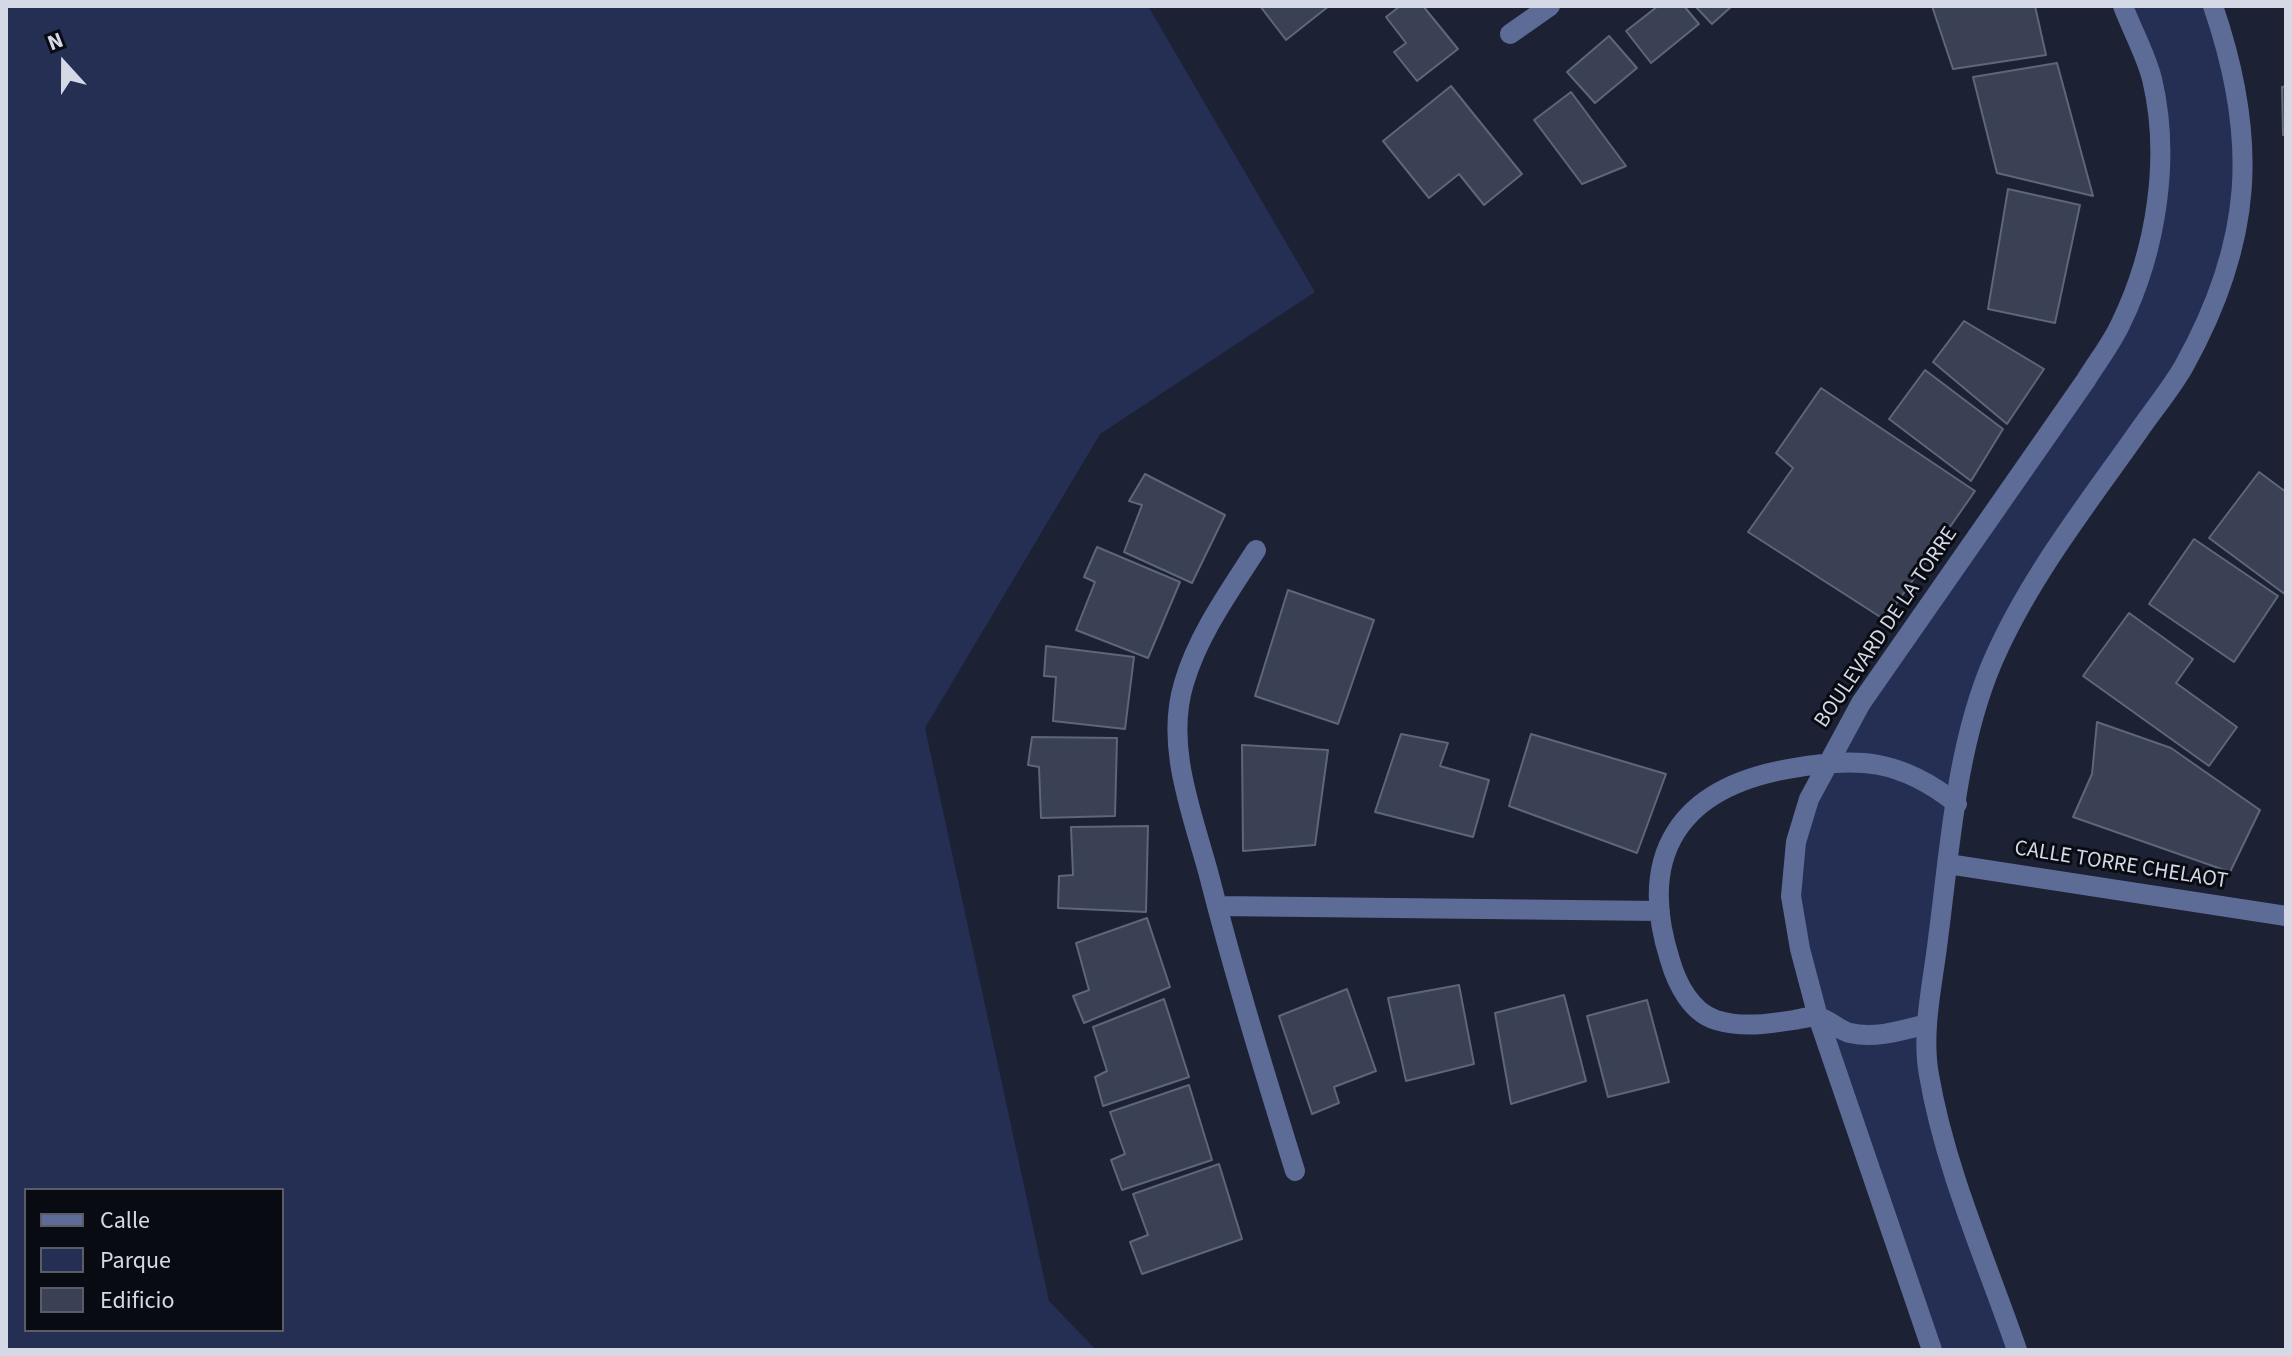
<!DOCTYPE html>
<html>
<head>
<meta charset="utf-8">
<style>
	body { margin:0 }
	#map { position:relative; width:2292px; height:1356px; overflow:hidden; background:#1c2133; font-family:"Source Sans 3",sans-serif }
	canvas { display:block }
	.frame { position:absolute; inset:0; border:8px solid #d4d9e5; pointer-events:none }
	.legend { position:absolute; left:24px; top:1188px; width:260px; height:144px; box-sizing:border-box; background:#090b13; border:2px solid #5a5d67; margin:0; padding:10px 14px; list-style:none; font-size:24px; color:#d4d9e5 }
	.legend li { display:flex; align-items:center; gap:16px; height:40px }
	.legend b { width:40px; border:2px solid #5a5d67 }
	.north { position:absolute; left:24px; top:24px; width:80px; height:80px; -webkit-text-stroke:6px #090b13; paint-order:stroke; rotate:339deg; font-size:22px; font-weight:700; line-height:32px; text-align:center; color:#d4d9e5 }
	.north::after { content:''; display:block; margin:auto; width:28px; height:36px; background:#d4d9e5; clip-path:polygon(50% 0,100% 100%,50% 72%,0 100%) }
</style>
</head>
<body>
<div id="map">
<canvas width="2292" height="1356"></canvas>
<div class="frame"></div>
<ul class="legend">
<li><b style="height:10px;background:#5d6b97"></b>Calle</li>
<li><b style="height:22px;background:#252f54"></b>Parque</li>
<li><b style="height:22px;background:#3a4154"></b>Edificio</li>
</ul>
<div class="north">N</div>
</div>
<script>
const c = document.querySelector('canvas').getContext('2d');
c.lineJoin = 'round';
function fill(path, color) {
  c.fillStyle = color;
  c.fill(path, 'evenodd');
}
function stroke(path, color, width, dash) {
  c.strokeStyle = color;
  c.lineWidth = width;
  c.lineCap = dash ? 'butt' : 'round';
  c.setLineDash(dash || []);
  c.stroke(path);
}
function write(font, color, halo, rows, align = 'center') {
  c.font = font + ' "Source Sans 3",sans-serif';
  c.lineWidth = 6;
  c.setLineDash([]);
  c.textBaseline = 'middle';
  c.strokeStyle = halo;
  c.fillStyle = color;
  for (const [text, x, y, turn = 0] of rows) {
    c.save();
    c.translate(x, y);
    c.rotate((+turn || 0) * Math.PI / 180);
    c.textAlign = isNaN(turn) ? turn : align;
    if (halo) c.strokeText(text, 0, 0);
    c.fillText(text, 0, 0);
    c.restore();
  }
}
const green = new Path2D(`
	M 6,6 L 1148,6 L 1315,292 L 1100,434 L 925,728 L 1049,1301 L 1096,1350 L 6,1350 ZM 26,1190 L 282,1190 L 282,1330 L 26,1330 Z
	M 2123,6 L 2213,6 L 2234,65 L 2240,213 L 2183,368 L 2047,563 L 1972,723 L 1928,1070 L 2017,1350 L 1932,1350 L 1791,896 L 1809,799 L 2086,380 L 2142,270 L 2161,143 Z`);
const building = new Path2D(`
	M 1260,6 L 1329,6 L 1286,40 Z
	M 1400,6 L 1423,6 L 1458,49 L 1417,81 L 1394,52 L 1406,43 L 1386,17 Z
	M 1658,6 L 1684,6 L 1699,24 L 1651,63 L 1626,31 Z
	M 1695,6 L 1732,6 L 1712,24 Z
	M 1932,6 L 2035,6 L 2046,55 L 1953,69 Z
	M 1609,36 L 1637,68 L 1595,103 L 1567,72 Z
	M 2057,63 L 2093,196 L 1997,173 L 1973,77 Z
	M 1451,86 L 1522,174 L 1484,205 L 1459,174 L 1429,198 L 1383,141 Z
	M 2286,86 L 2286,135 L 2283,135 L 2282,87 Z
	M 1571,92 L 1626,166 L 1582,184 L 1534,120 Z
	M 2008,189 L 2080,205 L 2055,323 L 1988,309 Z
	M 1964,321 L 2044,369 L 2007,424 L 1933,362 Z
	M 1925,370 L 2003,429 L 1971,481 L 1889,419 Z
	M 1821,388 L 1975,491 L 1885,620 L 1748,532 L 1793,468 L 1776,453 Z
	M 2259,472 L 2286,492 L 2286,595 L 2209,538 Z
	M 1145,474 L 1225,515 L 1192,583 L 1124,552 L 1142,505 L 1129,501 Z
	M 2194,539 L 2278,596 L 2234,662 L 2149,604 Z
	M 1097,547 L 1180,582 L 1148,658 L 1076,630 L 1095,582 L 1084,577 Z
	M 1288,590 L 1374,620 L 1338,724 L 1255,696 Z
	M 2129,613 L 2193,659 L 2176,683 L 2237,727 L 2209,766 L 2083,676 Z
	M 1046,646 L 1134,657 L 1125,729 L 1053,721 L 1056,677 L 1044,676 Z
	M 2097,722 L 2171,748 L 2260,810 L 2230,872 L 2073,817 L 2092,774 Z
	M 1401,734 L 1448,743 L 1440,766 L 1489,780 L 1473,837 L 1375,812 Z
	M 1531,734 L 1666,774 L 1637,853 L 1509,806 Z
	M 1032,737 L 1117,738 L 1115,816 L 1041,818 L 1039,767 L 1028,765 Z
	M 1242,745 L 1328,750 L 1315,845 L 1243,851 Z
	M 1148,826 L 1146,912 L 1058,908 L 1059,876 L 1073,875 L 1071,827 Z
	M 1147,918 L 1170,987 L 1084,1023 L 1073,996 L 1089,990 L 1076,943 Z
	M 1459,985 L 1474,1064 L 1406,1081 L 1388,998 Z
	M 1347,989 L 1376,1071 L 1334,1087 L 1339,1103 L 1312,1114 L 1279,1016 Z
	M 1564,995 L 1586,1081 L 1511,1104 L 1495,1013 Z
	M 1164,999 L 1189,1077 L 1103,1106 L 1095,1077 L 1107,1071 L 1093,1027 Z
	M 1647,1000 L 1669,1082 L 1608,1097 L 1587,1016 Z
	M 1189,1085 L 1212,1160 L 1122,1190 L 1111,1160 L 1125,1154 L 1110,1112 Z
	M 1219,1164 L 1242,1239 L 1142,1274 L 1130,1242 L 1148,1235 L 1133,1194 Z`);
const minor = new Path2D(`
	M 1510,34 L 1550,6
	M 1256,550 C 1229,592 1198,635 1184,683 C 1164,748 1194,817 1210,879 C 1235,977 1265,1074 1295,1171
	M 1948,864 L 2286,916
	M 1217,906 L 1660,911
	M 1927,1024 C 1903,1030 1876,1039 1850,1033 C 1838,1030 1829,1019 1818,1017 C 1811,1016 1800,1019 1794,1020 C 1768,1024 1742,1028 1716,1020 C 1691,1012 1677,984 1670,960 C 1636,853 1681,788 1788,769 C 1857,756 1901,759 1957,804
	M 1932,1350 L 1818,1017 L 1800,949 L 1791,896 L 1796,842 L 1809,799 L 1861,703 L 2086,380 C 2097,362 2112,343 2121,323 C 2156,251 2171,158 2152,79 C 2146,55 2132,30 2123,6
	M 2017,1350 C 1986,1260 1945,1169 1929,1075 C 1921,1031 1933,983 1938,939 C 1950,848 1956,748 1992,663 C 2028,579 2086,506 2138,432 C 2153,410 2171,389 2184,366 C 2253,242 2259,140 2213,6`);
const streetNames = [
	["BOULEVARD DE LA TORRE",1887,628,-56],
	["CALLE TORRE CHELAOT",2121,866,9]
];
fill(green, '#252f54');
fill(building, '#3a4154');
stroke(building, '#5e667a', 2);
stroke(minor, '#5d6b97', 20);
write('22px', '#d4d9e5', '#090b13', streetNames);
</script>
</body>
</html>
